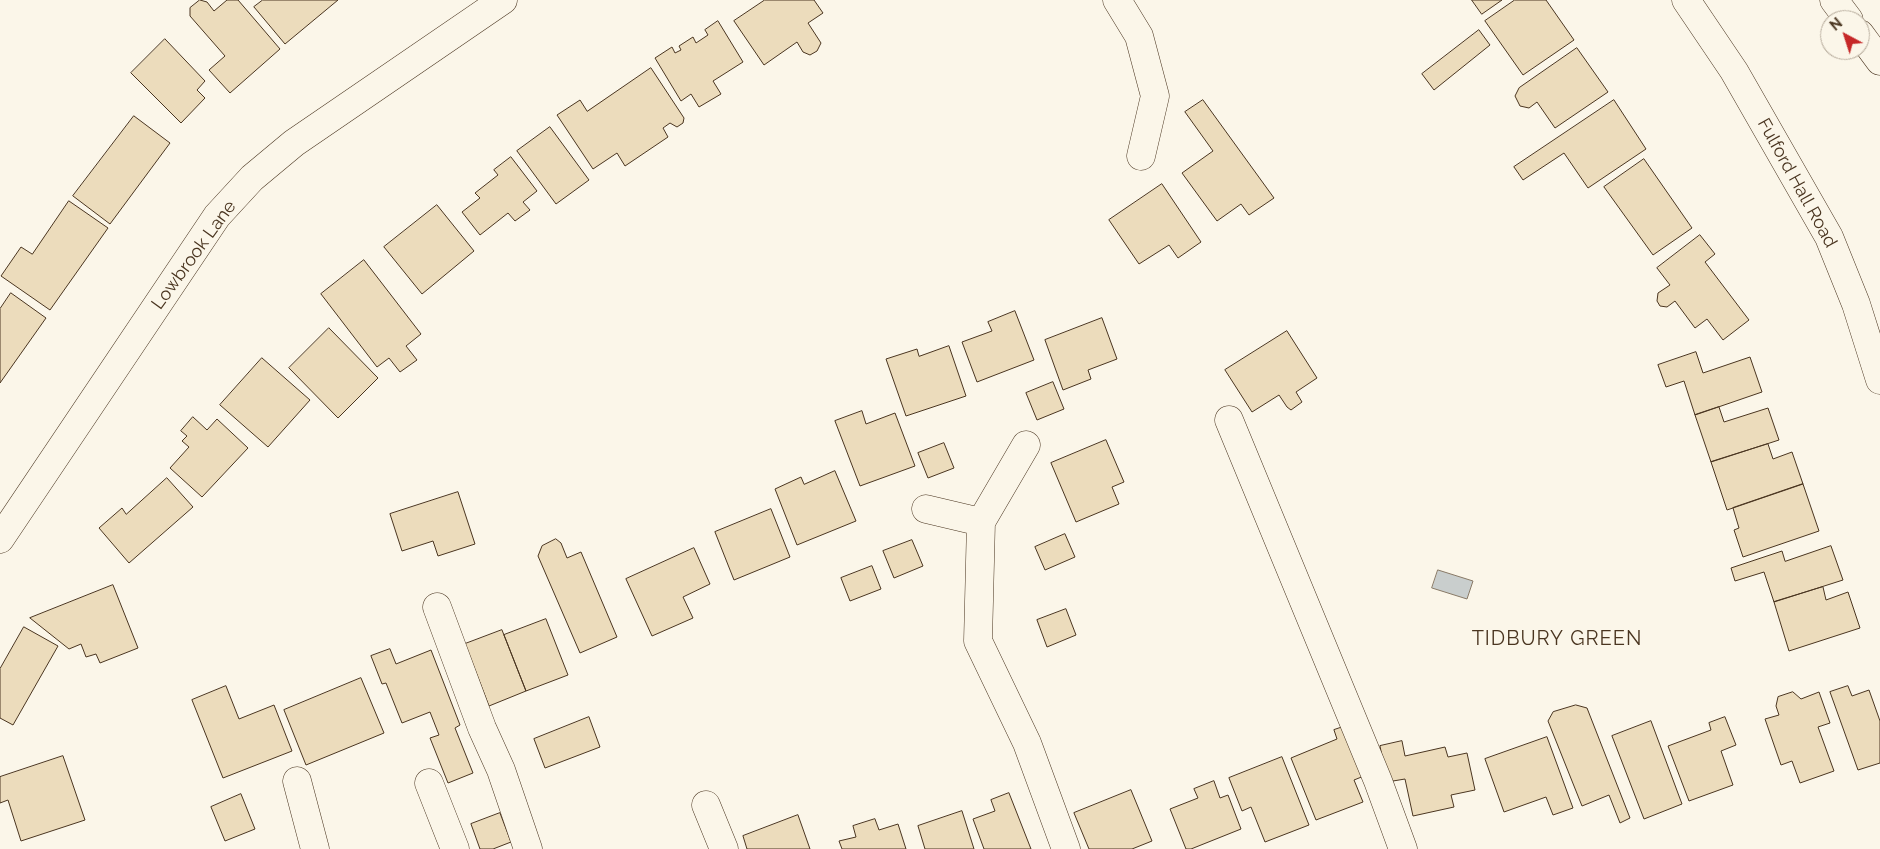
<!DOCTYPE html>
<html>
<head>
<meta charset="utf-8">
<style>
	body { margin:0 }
	#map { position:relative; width:1880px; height:849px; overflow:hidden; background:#fbf6e9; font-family:Raleway,sans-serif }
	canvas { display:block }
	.north { position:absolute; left:1820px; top:10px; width:50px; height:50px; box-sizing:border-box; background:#fbf6e9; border:1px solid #b4a999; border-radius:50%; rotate:320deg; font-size:14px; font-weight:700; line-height:20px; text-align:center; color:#4a3520 }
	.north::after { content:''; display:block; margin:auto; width:18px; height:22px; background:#c62828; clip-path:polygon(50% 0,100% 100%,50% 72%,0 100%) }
</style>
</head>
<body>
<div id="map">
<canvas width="1880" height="849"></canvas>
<div class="north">N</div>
</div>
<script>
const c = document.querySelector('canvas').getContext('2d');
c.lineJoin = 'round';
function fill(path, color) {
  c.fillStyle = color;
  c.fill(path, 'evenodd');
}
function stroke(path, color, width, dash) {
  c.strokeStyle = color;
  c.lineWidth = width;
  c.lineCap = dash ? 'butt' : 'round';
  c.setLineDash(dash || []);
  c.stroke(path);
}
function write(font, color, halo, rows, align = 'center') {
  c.font = font + ' Raleway,sans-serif';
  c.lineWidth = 4;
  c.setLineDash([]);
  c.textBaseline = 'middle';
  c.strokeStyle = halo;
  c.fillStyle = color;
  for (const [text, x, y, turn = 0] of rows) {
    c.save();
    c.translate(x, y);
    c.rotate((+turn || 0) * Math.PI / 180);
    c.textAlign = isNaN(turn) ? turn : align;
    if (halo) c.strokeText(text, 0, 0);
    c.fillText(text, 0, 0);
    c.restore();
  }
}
const water = new Path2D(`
	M 1438,570 L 1473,581 L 1467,599 L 1432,588 Z`);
const building = new Path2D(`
	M 200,0 L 207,2 L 214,11 L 227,0 L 238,0 L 280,49 L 230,93 L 209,70 L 225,56 L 190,16 L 190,8 Z
	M 263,0 L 338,0 L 285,44 L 254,7 Z
	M 765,0 L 814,0 L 823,13 L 808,23 L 821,43 L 817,51 L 810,55 L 803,52 L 797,42 L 764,65 L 734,21 Z
	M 1472,0 L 1502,0 L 1482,14 Z
	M 1515,0 L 1546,0 L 1574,40 L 1523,75 L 1485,21 Z
	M 718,21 L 743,62 L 713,81 L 721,94 L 699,107 L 691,94 L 681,101 L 655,58 L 672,47 L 675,53 L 681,50 L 679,46 L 693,37 L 696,43 L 708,35 L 705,30 Z
	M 1479,30 L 1490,45 L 1434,90 L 1422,74 Z
	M 165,39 L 205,81 L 197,90 L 205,98 L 181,123 L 131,73 Z
	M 1577,48 L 1608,92 L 1555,128 L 1537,102 L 1529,108 L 1520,106 L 1515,96 L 1519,88 Z
	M 651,68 L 684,118 L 683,123 L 677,127 L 670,123 L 663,128 L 668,137 L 625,166 L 617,153 L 593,169 L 557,115 L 580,100 L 587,111 Z
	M 1203,100 L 1274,198 L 1249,215 L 1241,204 L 1217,221 L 1182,173 L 1213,151 L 1185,112 Z
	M 1614,100 L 1646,149 L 1588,188 L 1564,153 L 1523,180 L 1514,167 Z
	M 134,116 L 170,143 L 110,224 L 73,196 Z
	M 550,127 L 589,180 L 556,204 L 517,151 Z
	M 511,157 L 537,191 L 523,202 L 530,210 L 515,221 L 508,213 L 480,235 L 462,212 L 480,198 L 475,193 L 498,175 L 494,170 Z
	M 1644,159 L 1692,228 L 1653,255 L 1604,187 Z
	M 1162,184 L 1201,242 L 1178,258 L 1169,245 L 1139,264 L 1109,220 Z
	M 69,201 L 108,228 L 50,310 L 1,276 L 21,247 L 32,254 Z
	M 437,205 L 474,251 L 422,294 L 384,247 Z
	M 1700,235 L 1715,254 L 1705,262 L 1749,320 L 1723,340 L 1707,319 L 1695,328 L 1675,301 L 1667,307 L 1660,306 L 1657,301 L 1658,293 L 1670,285 L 1657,268 Z
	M 364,260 L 421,334 L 406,346 L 417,360 L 400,372 L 389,358 L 377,367 L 321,294 Z
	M 11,293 L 46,318 L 0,383 L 0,309 Z
	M 1015,311 L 1034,360 L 977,382 L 962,342 L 992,331 L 988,322 Z
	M 1102,318 L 1117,359 L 1088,370 L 1091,379 L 1063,390 L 1045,340 Z
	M 329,328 L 378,378 L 338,418 L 289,368 Z
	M 1287,331 L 1317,378 L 1296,392 L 1302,402 L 1291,410 L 1287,407 L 1279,395 L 1252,412 L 1225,370 Z
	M 949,346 L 966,396 L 906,416 L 886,359 L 917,349 L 919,356 Z
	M 1696,352 L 1703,373 L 1750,357 L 1762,392 L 1695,415 L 1684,381 L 1666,387 L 1658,365 Z
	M 262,358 L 310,400 L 268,447 L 220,405 Z
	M 1053,382 L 1064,409 L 1037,420 L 1026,393 Z
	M 1719,407 L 1724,422 L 1768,408 L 1779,440 L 1711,462 L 1695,415 Z
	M 862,411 L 866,424 L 895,413 L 915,466 L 860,486 L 835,421 Z
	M 193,417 L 207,430 L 217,419 L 248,448 L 202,497 L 170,468 L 189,447 L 182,441 L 187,436 L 181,431 Z
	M 1106,440 L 1124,482 L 1112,487 L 1119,504 L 1076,522 L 1051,463 Z
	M 944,443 L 954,468 L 928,478 L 918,453 Z
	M 1768,444 L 1773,459 L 1792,452 L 1803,484 L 1727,510 L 1711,462 Z
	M 835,471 L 856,521 L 797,545 L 775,489 L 801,477 L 804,484 Z
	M 167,478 L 193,507 L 129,563 L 99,528 L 122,508 L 126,514 Z
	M 1803,484 L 1819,531 L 1743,557 L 1734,530 L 1739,528 L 1733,508 Z
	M 458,492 L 475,544 L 438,556 L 433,541 L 402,551 L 390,514 Z
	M 771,509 L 790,557 L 734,580 L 715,532 Z
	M 1065,534 L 1075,557 L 1045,570 L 1035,547 Z
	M 556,539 L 561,543 L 567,558 L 581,552 L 617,637 L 580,653 L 538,556 L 542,546 Z
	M 912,540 L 923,566 L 894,578 L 883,551 Z
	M 1831,546 L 1843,580 L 1774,602 L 1764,572 L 1735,581 L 1731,568 L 1782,551 L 1785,561 Z
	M 694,548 L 710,584 L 683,597 L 693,618 L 652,636 L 626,579 Z
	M 872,566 L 881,589 L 850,601 L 841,578 Z
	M 113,585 L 138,648 L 100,663 L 96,654 L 86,657 L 81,644 L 69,649 L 30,618 Z
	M 1823,587 L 1826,600 L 1848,592 L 1860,628 L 1789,651 L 1774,602 Z
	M 1066,609 L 1076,635 L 1047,647 L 1037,620 Z
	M 546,619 L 568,675 L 526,691 L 504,635 Z
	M 24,627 L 58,646 L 13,725 L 0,718 L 0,669 Z
	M 502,630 L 526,691 L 489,706 L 465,644 Z
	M 390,649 L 396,664 L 431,650 L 460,725 L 455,728 L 473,773 L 448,783 L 430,738 L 439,735 L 430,712 L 402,723 L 386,683 L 382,684 L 371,656 Z
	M 361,678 L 384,733 L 306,765 L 284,710 Z
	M 226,686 L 239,719 L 274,705 L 292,751 L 223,778 L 192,700 Z
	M 1848,686 L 1852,696 L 1869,690 L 1880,721 L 1880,763 L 1858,770 L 1830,692 Z
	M 1793,692 L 1801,699 L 1819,692 L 1830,723 L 1818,727 L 1834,771 L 1800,783 L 1792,761 L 1781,765 L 1765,719 L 1779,715 L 1776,706 L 1778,697 Z
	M 1576,705 L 1587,708 L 1630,818 L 1620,823 L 1609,795 L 1582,806 L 1548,721 L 1553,712 Z
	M 589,717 L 600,747 L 545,768 L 534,739 Z
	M 1725,717 L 1736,745 L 1721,751 L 1733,785 L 1689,801 L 1668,746 L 1711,730 L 1709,723 Z
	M 1651,721 L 1682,804 L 1644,819 L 1612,736 Z
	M 1343,727 L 1364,776 L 1354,780 L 1363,802 L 1316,820 L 1291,758 L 1337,739 L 1334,730 Z
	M 1547,737 L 1573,808 L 1553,815 L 1546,797 L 1504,812 L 1485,759 Z
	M 1402,741 L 1405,756 L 1445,747 L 1448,757 L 1467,753 L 1475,790 L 1451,795 L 1454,807 L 1413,816 L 1405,779 L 1387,782 L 1380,746 Z
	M 63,756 L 85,820 L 21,841 L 8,800 L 0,803 L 0,777 Z
	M 1282,757 L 1309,825 L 1265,842 L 1251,807 L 1242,811 L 1229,778 Z
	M 1214,781 L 1220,798 L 1228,795 L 1241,829 L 1191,849 L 1186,849 L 1170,809 L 1198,798 L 1194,789 Z
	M 1131,790 L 1152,841 L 1132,849 L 1089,849 L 1074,813 Z
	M 1009,793 L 1031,849 L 984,849 L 973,819 L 995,811 L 991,800 Z
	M 241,794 L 255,829 L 225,841 L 211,807 Z
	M 962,811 L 974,849 L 925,849 L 918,826 Z
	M 500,813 L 511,842 L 493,849 L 480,849 L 471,824 Z
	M 798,815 L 810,849 L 747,849 L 743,836 Z
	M 875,819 L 879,830 L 898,824 L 906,849 L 842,849 L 839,841 L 856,837 L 853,826 Z`);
const minor = new Path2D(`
	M 1117,0 L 1139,36 L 1155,96 L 1141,156
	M 1686,0 L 1734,71 L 1829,237 L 1856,304 L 1880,380
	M 1834,0 L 1849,20
	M 1860,34 L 1880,61
	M 1229,420 L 1378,781 L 1403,849
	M 1026,445 L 981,522 L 978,641 L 1027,743 L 1066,849
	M 926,509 L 981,522
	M 0,539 L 217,216 L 252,178 L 294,143 L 503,0
	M 437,607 L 482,728 L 501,770 L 528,849
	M 297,781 L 315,849
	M 429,783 L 455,849
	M 706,805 L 724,849`);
const streetNames = [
	["Fulford Hall Road",1797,183,61],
	["Lowbrook Lane",194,255,-54]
];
const quarterNames = [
	["TIDBURY GREEN",1557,639]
];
fill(water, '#c9cecd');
stroke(water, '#887966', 1);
fill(building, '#ecdcbc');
stroke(building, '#4a3520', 1);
stroke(minor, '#4a3520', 29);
stroke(minor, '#fbf6e9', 28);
write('18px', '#4a3520', '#fbf6e9', streetNames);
c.letterSpacing = '1px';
write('20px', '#4a3520', '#fbf6e9', quarterNames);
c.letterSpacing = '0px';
</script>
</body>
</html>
